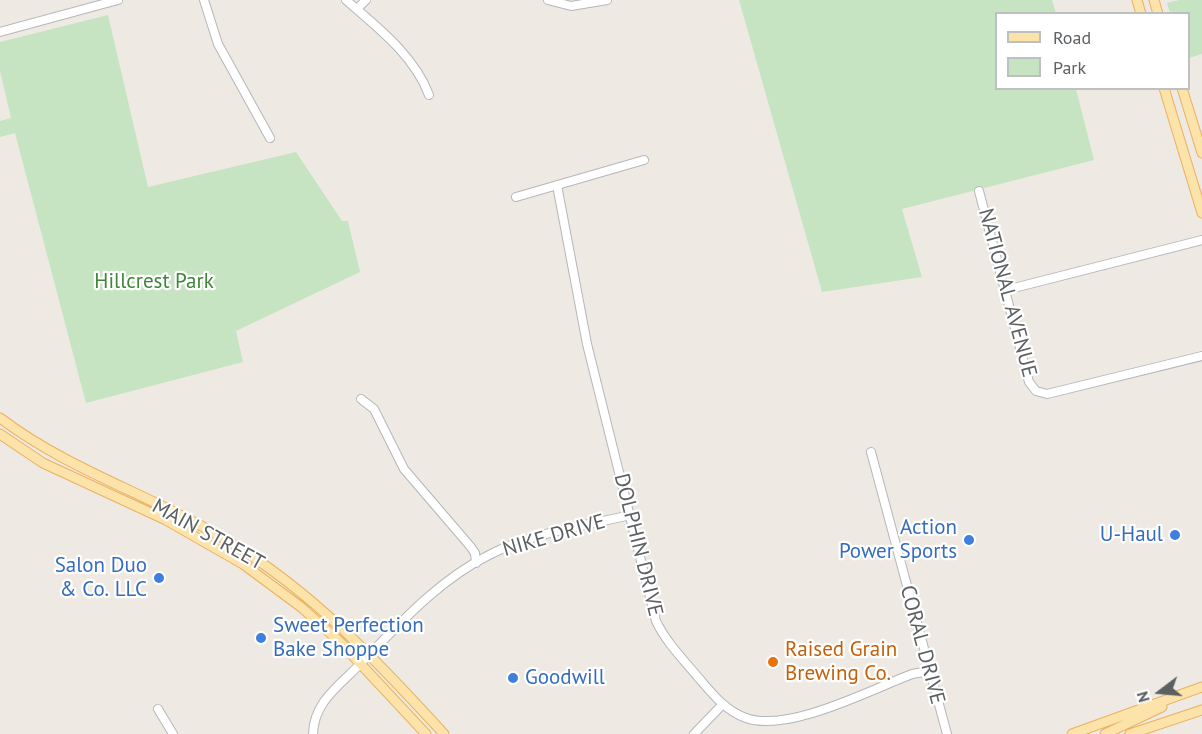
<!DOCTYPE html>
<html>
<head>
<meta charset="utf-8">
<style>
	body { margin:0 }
	#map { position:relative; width:1202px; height:734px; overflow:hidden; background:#eeeae3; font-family:"PT Sans",sans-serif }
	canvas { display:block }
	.legend { position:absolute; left:995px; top:12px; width:195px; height:78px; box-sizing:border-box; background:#fff; border:2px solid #bebfc1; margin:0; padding:8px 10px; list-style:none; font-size:18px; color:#5c6063 }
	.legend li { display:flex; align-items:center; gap:12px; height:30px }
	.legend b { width:30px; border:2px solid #bebfc1 }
	.north { position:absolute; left:1130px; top:662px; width:60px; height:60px; -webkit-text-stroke:4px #fff; paint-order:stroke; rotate:254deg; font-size:16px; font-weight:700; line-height:24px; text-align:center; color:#5c6063 }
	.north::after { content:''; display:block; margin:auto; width:21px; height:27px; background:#5c6063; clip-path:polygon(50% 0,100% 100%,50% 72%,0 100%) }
</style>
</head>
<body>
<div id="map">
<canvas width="1202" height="734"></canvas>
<ul class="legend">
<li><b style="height:8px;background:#fbe3aa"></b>Road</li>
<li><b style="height:16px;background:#c6e4c1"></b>Park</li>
</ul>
<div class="north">N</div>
</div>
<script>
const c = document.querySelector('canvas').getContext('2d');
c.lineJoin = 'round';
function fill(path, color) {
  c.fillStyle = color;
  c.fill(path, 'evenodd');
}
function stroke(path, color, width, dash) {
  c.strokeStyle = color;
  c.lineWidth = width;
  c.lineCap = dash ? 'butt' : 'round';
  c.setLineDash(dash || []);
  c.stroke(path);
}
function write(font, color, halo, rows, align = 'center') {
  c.font = font + ' "PT Sans",sans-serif';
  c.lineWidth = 4.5;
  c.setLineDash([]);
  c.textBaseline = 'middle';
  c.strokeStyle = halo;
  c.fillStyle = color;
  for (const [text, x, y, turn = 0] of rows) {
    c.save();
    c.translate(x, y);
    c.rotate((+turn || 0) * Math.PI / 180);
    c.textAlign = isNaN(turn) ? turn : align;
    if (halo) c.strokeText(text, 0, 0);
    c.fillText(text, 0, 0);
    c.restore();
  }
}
const green = new Path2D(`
	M 739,0 L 1052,0 L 1056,13 L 996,14 L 996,88 L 1076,89 L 1094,160 L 902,209 L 922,277 L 822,292 Z
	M 1179,0 L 1202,0 L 1202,54 L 1189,58 L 1188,14 L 1170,13 L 1167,3 Z
	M 108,15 L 148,187 L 296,152 L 342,221 L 348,221 L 360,272 L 236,331 L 243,362 L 86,403 L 15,133 L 0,137 L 0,121 L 11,118 L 0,71 L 0,42 Z`);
const minor = new Path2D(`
	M 204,0 L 218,44 L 270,138
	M 346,0 C 377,27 414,55 429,95
	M 548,0 L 571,6 L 607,0
	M 357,9 L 366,0
	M 0,32 L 118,0
	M 557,185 L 587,344 L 656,621 C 666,642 682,658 697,676 C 711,692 724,710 746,718 C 788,733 870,690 912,674 L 929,671
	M 979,191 L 1029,382 L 1036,391 L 1047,394 L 1202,356
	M 516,197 L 644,160
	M 1006,290 L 1202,240
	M 361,399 L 374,409 L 404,469 L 470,546 L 475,553 L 476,563
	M 871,452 L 947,734
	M 158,709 L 173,734
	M 313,734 C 314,700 342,684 363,661 C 401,622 439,580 489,555 C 531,533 584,526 630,515
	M 694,734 L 723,704`);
const major = new Path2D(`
	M 1137,0 L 1141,14
	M 1154,0 L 1158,14
	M 1164,88 L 1202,213
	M 1182,88 L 1202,153
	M 0,418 C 70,471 154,496 228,541 C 313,592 378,662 444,734
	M 0,434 L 43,463 L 166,520 L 243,564 L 301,607 L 340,642 L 426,734
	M 1072,734 L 1202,687
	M 1105,734 L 1162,707
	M 1130,734 L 1202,710`);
const markers = [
	[1175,535,6,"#3f7fe0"],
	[969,540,6,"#3f7fe0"],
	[159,578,6,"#3f7fe0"],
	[261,638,6,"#3f7fe0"],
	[773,662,6,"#e8710a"],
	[513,678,6,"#3f7fe0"]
];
const parkNames = [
	["Hillcrest Park",154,282]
];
const streetNames = [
	["NATIONAL AVENUE",1007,293,75],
	["MAIN STREET",208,535,29],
	["NIKE DRIVE",554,536,-16],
	["DOLPHIN DRIVE",638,545,76],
	["CORAL DRIVE",922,645,75]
];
const shopNames = [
	["Action",957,528],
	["Power Sports",957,552],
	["U-Haul",1163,535],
	["Salon Duo",147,566],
	["& Co. LLC",147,590],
	["Sweet Perfection",273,626,"left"],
	["Bake Shoppe",273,650,"left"],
	["Goodwill",525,678,"left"]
];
const foodNames = [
	["Raised Grain",785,650],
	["Brewing Co.",785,674]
];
fill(green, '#c6e4c1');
stroke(minor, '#b4b7ba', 10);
stroke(major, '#ebb05f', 11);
stroke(minor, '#fff', 8);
stroke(major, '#fbe3aa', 9);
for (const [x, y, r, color] of markers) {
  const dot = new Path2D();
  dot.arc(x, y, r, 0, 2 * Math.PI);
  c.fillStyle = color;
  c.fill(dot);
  stroke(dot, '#fff', 2);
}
write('21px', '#408539', '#fff', parkNames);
write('21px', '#5c6063', '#fff', streetNames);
write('21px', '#366cbe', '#fff', shopNames, 'right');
write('21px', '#c56008', '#fff', foodNames, 'left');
</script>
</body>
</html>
